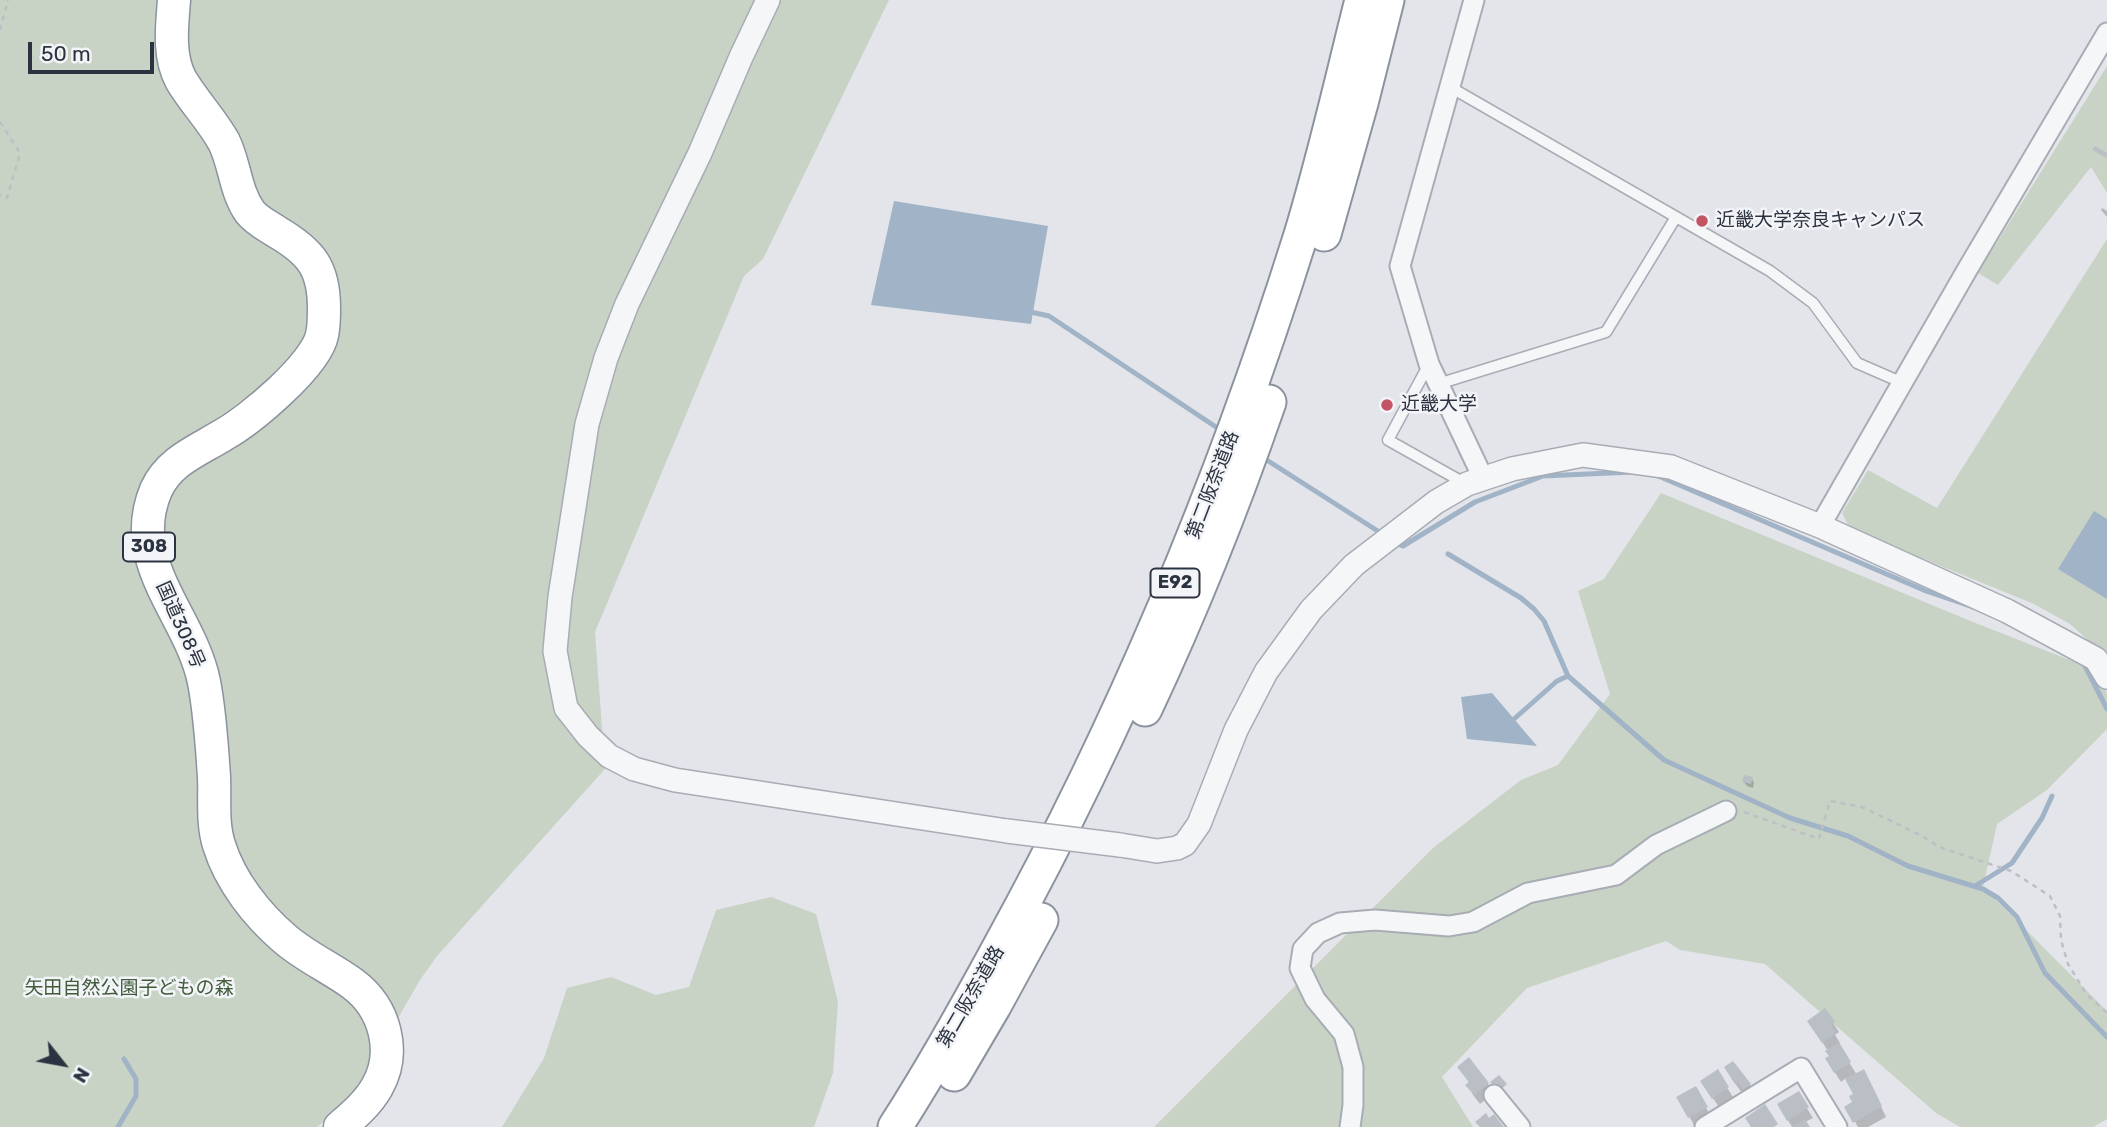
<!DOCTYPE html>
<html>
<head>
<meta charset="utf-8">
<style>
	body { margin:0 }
	#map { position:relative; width:2107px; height:1127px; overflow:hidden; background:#e3e5ea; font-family:Rubik,sans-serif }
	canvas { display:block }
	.north { position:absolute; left:28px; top:1029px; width:70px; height:70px; -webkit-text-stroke:5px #f2f4f7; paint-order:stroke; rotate:121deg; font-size:19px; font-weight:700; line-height:28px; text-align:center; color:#2c3340 }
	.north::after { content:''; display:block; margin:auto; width:24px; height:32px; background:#2c3340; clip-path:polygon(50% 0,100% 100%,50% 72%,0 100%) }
	.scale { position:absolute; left:28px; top:42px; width:126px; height:32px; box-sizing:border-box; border:4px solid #2c3340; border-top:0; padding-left:9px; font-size:21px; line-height:24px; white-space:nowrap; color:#2c3340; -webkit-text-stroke:5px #f2f4f7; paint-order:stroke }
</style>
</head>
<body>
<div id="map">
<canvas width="2107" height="1127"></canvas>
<div class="north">N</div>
<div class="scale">50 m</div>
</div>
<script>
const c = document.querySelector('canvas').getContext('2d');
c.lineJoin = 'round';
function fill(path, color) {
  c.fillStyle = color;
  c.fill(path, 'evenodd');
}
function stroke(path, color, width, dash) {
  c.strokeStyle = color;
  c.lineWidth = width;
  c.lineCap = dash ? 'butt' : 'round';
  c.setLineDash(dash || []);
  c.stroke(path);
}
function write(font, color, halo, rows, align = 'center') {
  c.font = font + ' Rubik,"Noto Sans JP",sans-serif';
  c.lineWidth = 5;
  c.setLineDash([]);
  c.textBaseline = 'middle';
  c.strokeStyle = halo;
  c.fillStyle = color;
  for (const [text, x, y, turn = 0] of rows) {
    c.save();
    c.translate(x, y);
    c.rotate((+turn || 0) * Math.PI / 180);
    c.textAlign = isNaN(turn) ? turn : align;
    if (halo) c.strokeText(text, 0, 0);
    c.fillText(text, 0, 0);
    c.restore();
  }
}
const green = new Path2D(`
	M 0,0 L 889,0 L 763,259 L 744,276 L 595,632 L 605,769 L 437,956 L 420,980 L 351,1100 L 317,1127 L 0,1127 Z
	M 2107,66 L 2107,193 L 2091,167 L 1998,285 L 1978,273 Z
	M 2107,239 L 2107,657 L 2070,624 L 2034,604 L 1850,529 L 1842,513 L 1868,470 L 1937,508 Z
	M 1661,493 L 1973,622 L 2098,671 L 2107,694 L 2107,729 L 2047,790 L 1997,824 L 1983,887 L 2107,1011 L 2107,1119 L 2093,1127 L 1960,1127 L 1936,1113 L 1765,964 L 1680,950 L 1666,941 L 1527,988 L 1442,1077 L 1473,1127 L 1154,1127 L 1433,848 L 1521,780 L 1558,765 L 1610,694 L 1578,591 L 1604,579 Z
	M 771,897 L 816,914 L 838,1002 L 833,1073 L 814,1127 L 502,1127 L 544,1058 L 567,988 L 611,977 L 656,995 L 689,987 L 716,910 Z`);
const water = new Path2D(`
	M 894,201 L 1048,226 L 1031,324 L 871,305 Z
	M 2094,511 L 2107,519 L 2107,599 L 2058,569 Z
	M 1492,693 L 1537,746 L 1467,739 L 1461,697 Z`);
const shadow = new Path2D(`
	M 2102,208 L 2107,211 L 2107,217 L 2101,210 Z
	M 1752,779 L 1754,783 L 1753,788 L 1747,786 L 1744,782 Z
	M 1833,1023 L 1839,1032 L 1835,1035 L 1840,1043 L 1838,1045 L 1857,1075 L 1869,1081 L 1886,1117 L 1868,1127 L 1858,1127 L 1847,1107 L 1855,1103 L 1856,1095 L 1846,1078 L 1841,1082 L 1832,1068 L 1828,1051 L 1815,1031 Z
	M 1459,1068 L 1488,1084 L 1494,1093 L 1480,1104 L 1473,1095 L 1468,1085 L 1470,1084 Z
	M 1717,1072 L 1733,1097 L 1719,1107 L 1708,1091 Z
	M 1731,1078 L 1750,1085 L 1755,1094 L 1750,1098 L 1745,1091 L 1742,1093 Z
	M 1695,1089 L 1712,1118 L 1695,1127 L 1679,1098 Z
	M 1798,1094 L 1813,1118 L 1805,1122 L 1808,1127 L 1792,1127 L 1779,1105 Z`);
const stream = new Path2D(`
	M 1026,311 L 1049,316 L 1222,431
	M 1262,457 L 1384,535
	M 1656,475 L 1926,591 L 1973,607
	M 1395,542 L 1403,546 L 1475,502 L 1543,476 L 1633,472
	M 1448,554 L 1521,598 L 1534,609 L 1544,621 L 1568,676 L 1664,760 L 1790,818 L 1848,836 L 1908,866 L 1983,889 L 1998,898 L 2017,917 L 2045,973 L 2107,1037
	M 2082,660 L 2107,709
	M 1514,719 L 1557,681 L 1568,676
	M 1975,886 L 2012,863 L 2042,818 L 2052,796
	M 118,1127 L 136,1096 L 136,1079 L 124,1059`);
const building = new Path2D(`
	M 2095,146 L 2107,153 L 2107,158 L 2092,150 Z
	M 1744,775 L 1753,777 L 1751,784 L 1742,782 Z
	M 1825,1008 L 1835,1022 L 1831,1025 L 1836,1033 L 1822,1043 L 1807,1021 Z
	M 1839,1042 L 1851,1062 L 1834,1073 L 1825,1058 L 1829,1056 L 1825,1051 Z
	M 1469,1057 L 1489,1083 L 1474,1095 L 1465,1085 L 1469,1082 L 1457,1067 Z
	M 1733,1061 L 1751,1084 L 1743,1089 L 1738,1082 L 1735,1084 L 1724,1067 Z
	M 1718,1069 L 1729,1087 L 1712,1099 L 1700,1081 Z
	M 1864,1069 L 1882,1106 L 1853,1123 L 1844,1107 L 1852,1102 L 1849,1096 L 1853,1094 L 1845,1079 Z
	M 1499,1075 L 1507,1084 L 1498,1092 L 1490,1082 Z
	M 1696,1086 L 1708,1107 L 1688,1118 L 1676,1097 Z
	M 1799,1091 L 1809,1107 L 1787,1121 L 1777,1104 Z
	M 1765,1104 L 1778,1124 L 1774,1127 L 1751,1127 L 1745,1118 Z
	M 1486,1113 L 1489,1118 L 1494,1114 L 1504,1127 L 1480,1127 L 1475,1122 Z
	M 1805,1119 L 1810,1127 L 1792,1127 Z`);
const path = new Path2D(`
	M 0,30 L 8,0
	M 0,122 L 20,153 L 7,198 L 0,195
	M 1744,812 L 1819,839 L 1830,801 L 1862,807 L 1918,834 L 1942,848 L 2011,871 L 2050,896 L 2060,916 L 2061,940 L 2068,964 L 2087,995 L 2107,1013`);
const service = new Path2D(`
	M 1450,87 L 1770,271 L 1813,303 L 1857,363 L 1903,383
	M 1429,364 L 1388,440 L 1466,484
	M 1438,384 L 1606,332 L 1676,217`);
const minor = new Path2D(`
	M 1474,0 L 1400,266 L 1429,364 L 1483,478
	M 1820,526 L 1967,270 L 2107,33
	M 1494,1095 L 1520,1127
	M 1350,1127 L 1353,1105 L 1353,1067 L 1344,1034 L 1315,999 L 1300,968 L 1303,949 L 1318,933 L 1340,923 L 1375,920 L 1449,926 L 1473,922 L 1528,893 L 1616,875 L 1656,845 L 1726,811
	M 1705,1127 L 1801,1068 L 1837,1127`);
const tertiary = new Path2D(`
	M 768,0 L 741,57 L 700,153 L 627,304 L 606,358 L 587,424 L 560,597 L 555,651 L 566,708 L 588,736 L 609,756 L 634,769 L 675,780 L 1007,831
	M 1120,845 L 1157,851 L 1177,848 L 1185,844 L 1199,824 L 1236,730 L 1266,672 L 1311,610 L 1354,565 L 1436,502 L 1467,484 L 1512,469 L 1583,455 L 1671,467 L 1820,526 L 2007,611 L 2096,659 L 2107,677`);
const trunk = new Path2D(`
	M 174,0 C 172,26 168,56 181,80 C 194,102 212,120 224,142 C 235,164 235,191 250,212 C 257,221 268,226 277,232 C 311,252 324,268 324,308 C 324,316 324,327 322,335 C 316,365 250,420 223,435 C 197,451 169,461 156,490 C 125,563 191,616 204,682 C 210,713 212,746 214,777 C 215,800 212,823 219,845 C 230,881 257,915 285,939 C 306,957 331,968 353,984 C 385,1008 397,1052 377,1087 C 368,1103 354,1115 340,1127`);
const motorway = new Path2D(`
	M 1324,234 L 1361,103 L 1387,0
	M 1145,709 C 1192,609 1233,506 1269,402
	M 954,1074 L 994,1006 L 1041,920
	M 895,1127 C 933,1068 967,1007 1000,946 C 1124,721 1223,483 1300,238 C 1324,160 1342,79 1362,0`);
const tertiaryBridge = new Path2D(`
	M 1007,831 L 1120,845`);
const markers = [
	[1702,221,7,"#c35464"],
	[1387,405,7,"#c35464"]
];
const shields = [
	[149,547,52],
	[1175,583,49]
];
const shieldNames = [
	["308",149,547],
	["E92",1175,583]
];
const poiNames = [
	["近畿大学奈良キャンパス",1716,221],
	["近畿大学",1401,405]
];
const streetNames = [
	["第二阪奈道路",1213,485,-69],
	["国道308号",180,625,66],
	["第二阪奈道路",971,997,-60]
];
const parkNames = [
	["矢田自然公園子どもの森",129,989]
];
fill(green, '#c8d3c5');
fill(water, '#a1b3c6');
fill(shadow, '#0003');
stroke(stream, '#a1b3c6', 5);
fill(building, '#babfc6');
stroke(service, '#a8acb4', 13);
stroke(minor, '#a8acb4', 23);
stroke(tertiary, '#a8acb4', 26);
stroke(trunk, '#8b939f', 35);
stroke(motorway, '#8b939f', 37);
stroke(path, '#bdbfc4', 2.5, [5, 5]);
stroke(service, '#f5f6f8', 10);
stroke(minor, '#f5f6f8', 19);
stroke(tertiary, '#f5f6f8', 23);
stroke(trunk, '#fff', 32);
stroke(motorway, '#fff', 33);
stroke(tertiaryBridge, '#a8acb4', 26, []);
stroke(tertiaryBridge, '#f5f6f8', 23);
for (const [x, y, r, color] of markers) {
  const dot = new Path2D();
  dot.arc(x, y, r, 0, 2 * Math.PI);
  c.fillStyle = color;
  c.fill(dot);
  stroke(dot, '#f2f4f7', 2.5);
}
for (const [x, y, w] of shields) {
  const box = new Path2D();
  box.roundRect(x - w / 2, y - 14.5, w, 29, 5);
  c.fillStyle = '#f2f4f7';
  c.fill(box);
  stroke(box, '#2c3340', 2);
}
write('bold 18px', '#2c3340', null, shieldNames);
write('19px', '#2c3340', '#f2f4f7', poiNames, 'left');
write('19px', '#2c3340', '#f2f4f7', streetNames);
write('19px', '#415b3b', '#f2f4f7', parkNames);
</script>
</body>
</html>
